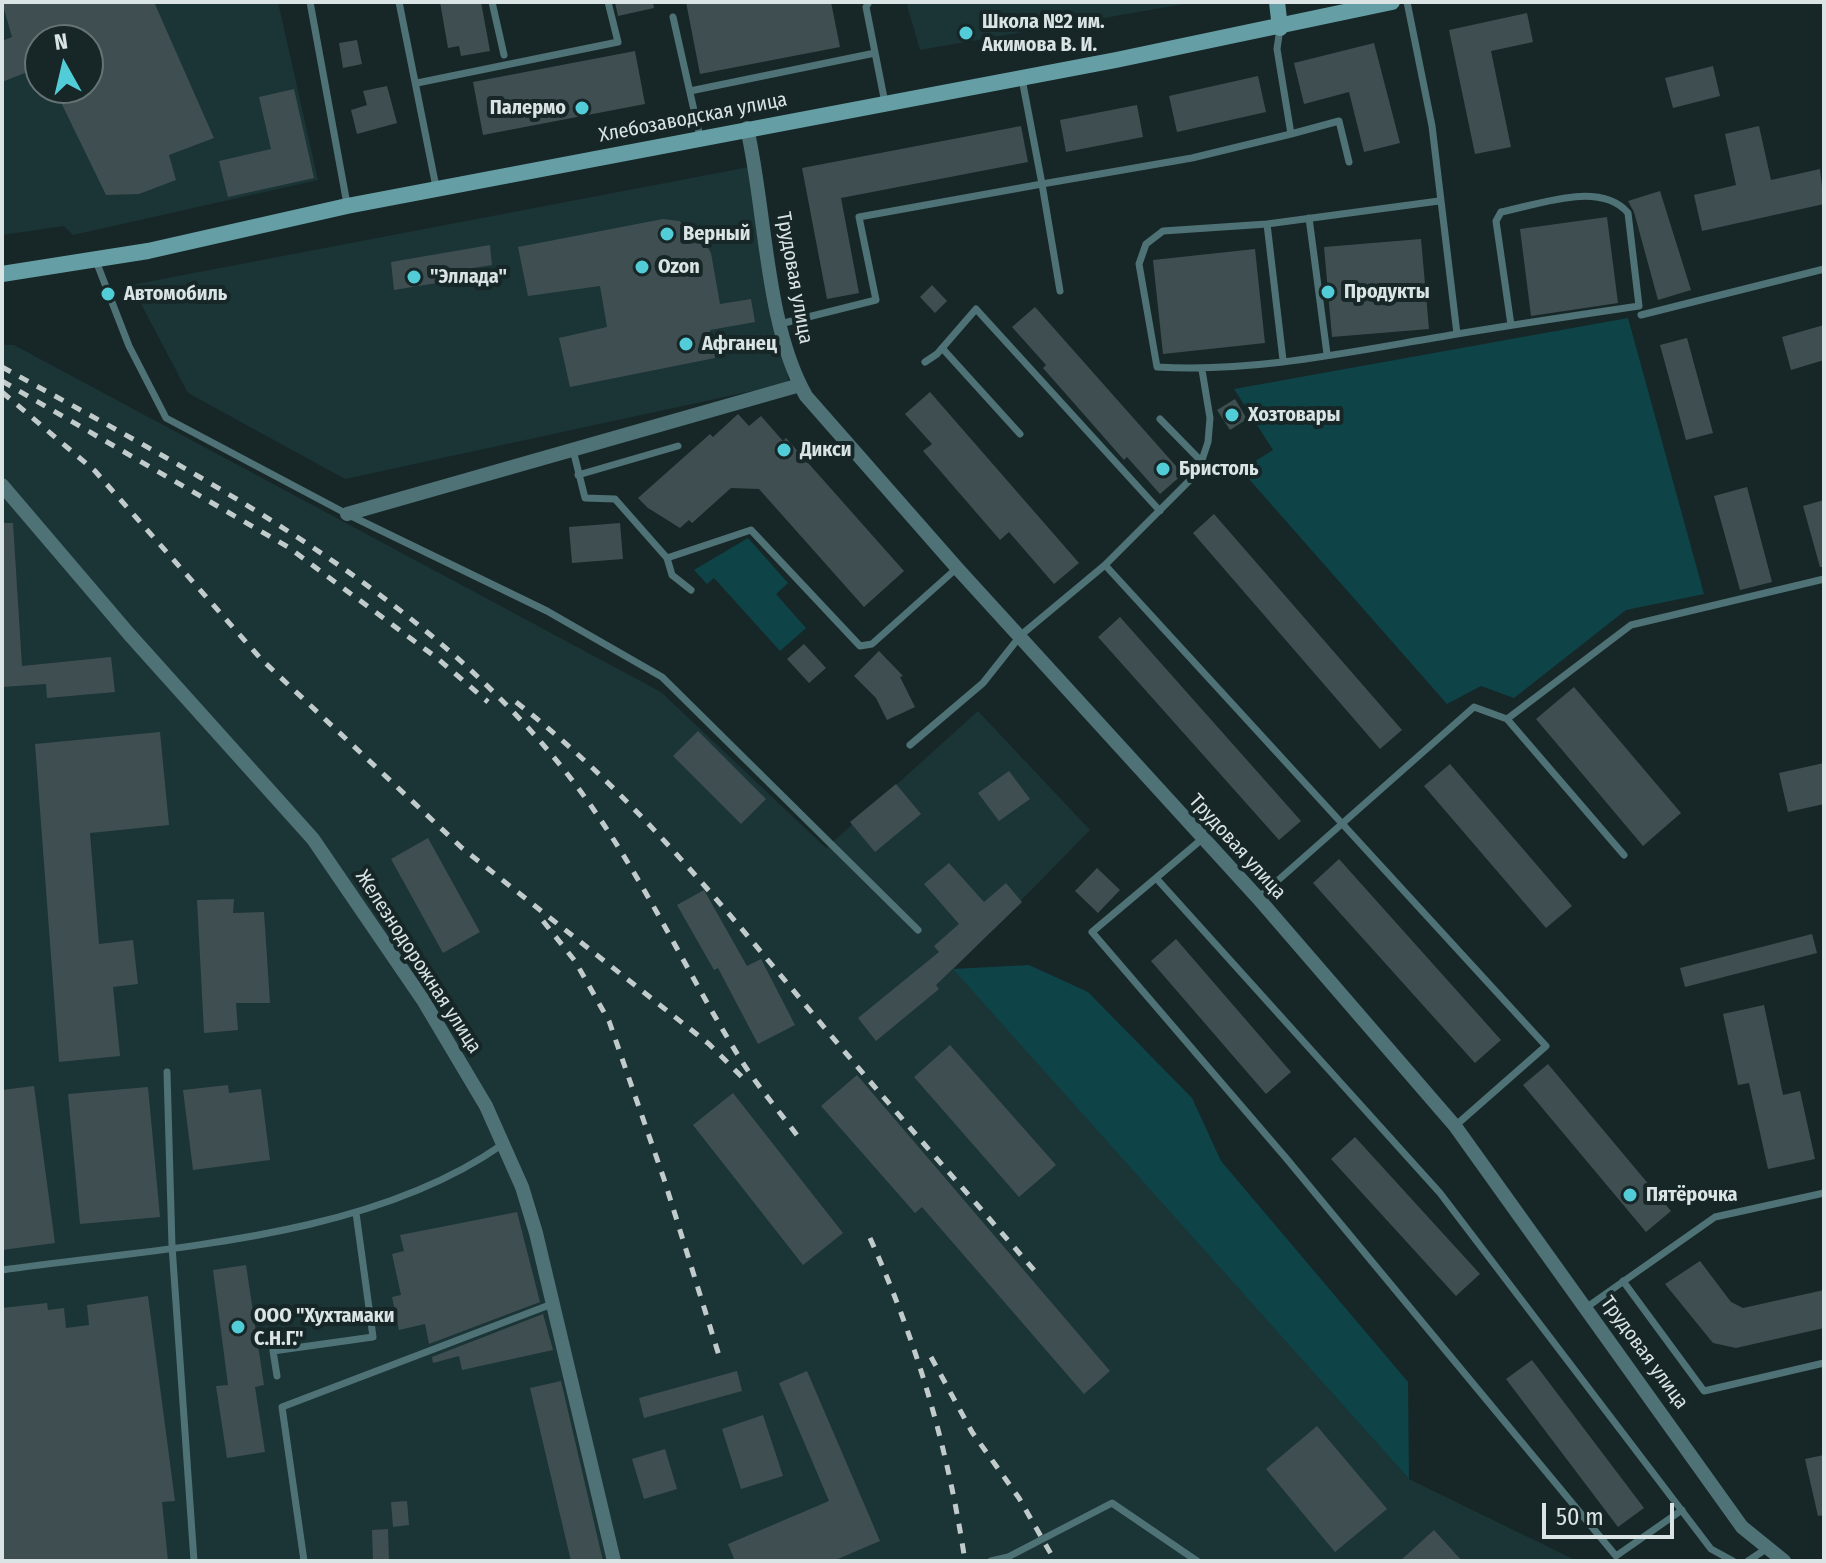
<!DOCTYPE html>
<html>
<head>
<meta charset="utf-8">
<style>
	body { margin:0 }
	#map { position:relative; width:1826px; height:1563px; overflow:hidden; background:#172728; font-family:"Fira Sans Condensed",sans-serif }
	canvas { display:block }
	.frame { position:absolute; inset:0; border:4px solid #dbe4e5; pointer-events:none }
	.north { position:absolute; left:24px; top:24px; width:80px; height:80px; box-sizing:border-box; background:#172728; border:2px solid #657374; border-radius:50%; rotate:352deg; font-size:22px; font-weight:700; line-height:32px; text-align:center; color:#dbe4e5 }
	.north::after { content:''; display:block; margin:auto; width:28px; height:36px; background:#52ccd6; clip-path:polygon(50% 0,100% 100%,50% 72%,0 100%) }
	.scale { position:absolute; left:1542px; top:1503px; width:132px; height:36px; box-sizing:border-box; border:4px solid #dbe4e5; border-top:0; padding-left:10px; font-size:24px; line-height:28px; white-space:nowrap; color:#dbe4e5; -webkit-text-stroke:6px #172728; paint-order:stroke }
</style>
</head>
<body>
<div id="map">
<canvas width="1826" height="1563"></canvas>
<div class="frame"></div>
<div class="north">N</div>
<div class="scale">50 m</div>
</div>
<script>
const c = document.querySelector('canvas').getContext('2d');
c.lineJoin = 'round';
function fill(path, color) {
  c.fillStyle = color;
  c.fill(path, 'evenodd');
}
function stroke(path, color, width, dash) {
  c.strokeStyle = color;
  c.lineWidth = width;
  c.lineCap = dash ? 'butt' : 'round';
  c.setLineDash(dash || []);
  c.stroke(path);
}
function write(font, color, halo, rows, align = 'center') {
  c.font = font + ' "Fira Sans Condensed",sans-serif';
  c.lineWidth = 8;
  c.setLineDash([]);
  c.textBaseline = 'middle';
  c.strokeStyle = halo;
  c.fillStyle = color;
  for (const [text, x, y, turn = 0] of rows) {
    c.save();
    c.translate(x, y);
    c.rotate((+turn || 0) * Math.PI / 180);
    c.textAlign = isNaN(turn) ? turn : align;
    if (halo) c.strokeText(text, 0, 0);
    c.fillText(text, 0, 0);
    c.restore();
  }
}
const built = new Path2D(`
	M 2,2 L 278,2 L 318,180 L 73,235 L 64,226 L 2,235 ZM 40,40 L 88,40 L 88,88 L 40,88 Z
	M 906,2 L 1196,2 L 920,50 Z
	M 749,167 L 789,383 L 345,479 L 188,393 L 131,285 Z
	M 2,345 L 14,345 L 661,692 L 826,848 L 978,711 L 1090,830 L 954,969 L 1409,1479 L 1577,1561 L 2,1561 Z`);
const green = new Path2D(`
	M 1628,318 L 1704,594 L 1626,610 L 1514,698 L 1481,686 L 1447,704 L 1241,470 L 1273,450 L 1234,389 Z
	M 748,538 L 788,583 L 776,594 L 806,628 L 780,651 L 714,578 L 707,584 L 694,570 Z
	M 1029,965 L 1088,992 L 1192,1098 L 1221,1161 L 1408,1382 L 1409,1479 L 953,969 Z`);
const building = new Path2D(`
	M 2,2 L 154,2 L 214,138 L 169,155 L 176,180 L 139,194 L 106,195 L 54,88 L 88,88 L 88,40 L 40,40 L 40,67 L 2,82 L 2,41 L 12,37 Z
	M 440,2 L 481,2 L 490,51 L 461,56 L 459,46 L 448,48 Z
	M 615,2 L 653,2 L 654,8 L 618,16 Z
	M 686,2 L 831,2 L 840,47 L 700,74 Z
	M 1527,13 L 1533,42 L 1491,51 L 1511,147 L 1475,154 L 1449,30 Z
	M 357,40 L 362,64 L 343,68 L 339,43 Z
	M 1374,43 L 1400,143 L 1364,152 L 1349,92 L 1304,104 L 1294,63 Z
	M 635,51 L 645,104 L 483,135 L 473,82 Z
	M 1713,66 L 1720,96 L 1673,108 L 1665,78 Z
	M 1258,76 L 1266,112 L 1177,132 L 1169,96 Z
	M 387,86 L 397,123 L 357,134 L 351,110 L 367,105 L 363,91 Z
	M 294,89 L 314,178 L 228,197 L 219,161 L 271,149 L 259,97 Z
	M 1137,105 L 1143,137 L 1066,152 L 1060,120 Z
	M 1021,126 L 1028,162 L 841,198 L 859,293 L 827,299 L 802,168 Z
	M 1759,126 L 1771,180 L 1820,169 L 1824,204 L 1702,231 L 1694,195 L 1736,185 L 1725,134 Z
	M 1660,191 L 1691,290 L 1658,300 L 1634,212 L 1628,201 Z
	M 1607,217 L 1618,303 L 1531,316 L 1520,229 Z
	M 663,219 L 679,221 L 703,239 L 711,253 L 720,304 L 751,299 L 755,322 L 710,330 L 715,358 L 570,387 L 559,338 L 607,327 L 600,286 L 528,296 L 518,247 Z
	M 1421,239 L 1429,329 L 1332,337 L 1324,247 Z
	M 490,245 L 492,265 L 436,274 L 437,283 L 394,290 L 391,262 Z
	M 1255,249 L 1265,343 L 1163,354 L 1153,260 Z
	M 932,285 L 947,301 L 935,313 L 920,297 Z
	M 1035,307 L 1183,474 L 1160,494 L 1127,457 L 1124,460 L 1043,368 L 1046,365 L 1012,327 Z
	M 1824,325 L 1824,360 L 1791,370 L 1782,337 Z
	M 1687,338 L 1713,433 L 1686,440 L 1660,345 Z
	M 930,392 L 1079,563 L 1054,584 L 1009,532 L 1000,540 L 923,451 L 932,444 L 905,414 Z
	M 1235,399 L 1247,419 L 1230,430 L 1217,410 Z
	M 738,414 L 749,426 L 761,416 L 783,441 L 786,438 L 904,571 L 864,607 L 759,489 L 731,488 L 692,523 L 689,520 L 680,528 L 648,508 L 638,498 L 710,434 L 713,437 Z
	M 1747,487 L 1772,582 L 1740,590 L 1714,496 Z
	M 1824,500 L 1824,567 L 1820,567 L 1803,506 Z
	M 1214,514 L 1402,730 L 1380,749 L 1193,533 Z
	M 2,523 L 13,523 L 22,666 L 111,657 L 115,692 L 47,698 L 46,684 L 2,687 Z
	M 620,523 L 623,559 L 572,563 L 569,527 Z
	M 1120,617 L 1301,821 L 1279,840 L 1098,637 Z
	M 804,644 L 826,668 L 809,683 L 787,659 Z
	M 879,651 L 903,676 L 900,677 L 915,707 L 887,720 L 876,698 L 854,676 Z
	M 1574,687 L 1681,813 L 1643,846 L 1536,719 Z
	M 698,731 L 766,799 L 741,824 L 673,756 Z
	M 160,732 L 169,825 L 90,833 L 99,944 L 133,940 L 138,984 L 113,987 L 120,1056 L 59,1062 L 35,744 Z
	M 1824,763 L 1824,804 L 1788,812 L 1779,773 Z
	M 1450,764 L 1572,906 L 1546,928 L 1424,786 Z
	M 1009,771 L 1030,799 L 999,821 L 978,793 Z
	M 896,784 L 921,814 L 875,852 L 850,822 Z
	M 428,838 L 480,932 L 443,953 L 391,859 Z
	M 1339,859 L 1501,1040 L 1475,1063 L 1313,883 Z
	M 949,863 L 984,902 L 1006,883 L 1022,902 L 936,985 L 939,989 L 876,1041 L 858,1018 L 939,952 L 934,946 L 959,924 L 924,884 Z
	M 1097,868 L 1120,890 L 1098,913 L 1075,891 Z
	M 704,890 L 747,966 L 761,959 L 795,1025 L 758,1044 L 718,968 L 714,970 L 677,905 Z
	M 234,899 L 233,913 L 264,912 L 270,1003 L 236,1003 L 238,1030 L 204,1033 L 197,900 Z
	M 1812,934 L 1817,953 L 1685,987 L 1680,968 Z
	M 1176,939 L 1291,1072 L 1266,1094 L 1151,961 Z
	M 1764,1005 L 1783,1095 L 1800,1091 L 1815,1159 L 1768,1169 L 1749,1083 L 1738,1085 L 1723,1014 Z
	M 950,1045 L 1056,1165 L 1019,1197 L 914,1077 Z
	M 1548,1064 L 1671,1211 L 1646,1232 L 1523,1085 Z
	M 857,1075 L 1110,1371 L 1084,1394 L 922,1207 L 915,1213 L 821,1106 Z
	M 228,1085 L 229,1093 L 261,1089 L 270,1160 L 193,1170 L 183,1090 Z
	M 34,1086 L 55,1243 L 2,1250 L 2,1090 Z
	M 148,1087 L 160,1217 L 80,1224 L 68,1094 Z
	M 733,1093 L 843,1233 L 803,1265 L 693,1125 Z
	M 1355,1137 L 1480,1274 L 1456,1296 L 1331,1159 Z
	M 517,1212 L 540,1302 L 429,1344 L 425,1324 L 399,1330 L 392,1297 L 401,1295 L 392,1254 L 404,1251 L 400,1235 Z
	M 1700,1261 L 1731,1302 L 1743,1308 L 1824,1290 L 1824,1328 L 1736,1348 L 1713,1343 L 1665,1284 Z
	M 246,1265 L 264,1385 L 255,1387 L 265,1452 L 227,1458 L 216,1386 L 228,1385 L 213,1270 Z
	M 148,1296 L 175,1501 L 162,1502 L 168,1561 L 2,1561 L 2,1308 L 47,1303 L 48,1310 L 64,1308 L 66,1328 L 89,1325 L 87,1305 Z
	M 543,1314 L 553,1350 L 462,1370 L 459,1356 L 433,1363 L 432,1357 Z
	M 1532,1360 L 1644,1508 L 1618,1527 L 1506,1379 Z
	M 737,1371 L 742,1391 L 644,1418 L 639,1398 Z
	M 807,1371 L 880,1541 L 833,1561 L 735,1561 L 728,1544 L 829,1501 L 779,1383 Z
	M 561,1381 L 603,1561 L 571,1561 L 530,1388 Z
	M 763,1415 L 783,1476 L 741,1489 L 722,1429 Z
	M 1317,1426 L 1387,1509 L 1335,1552 L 1266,1469 Z
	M 665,1449 L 677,1489 L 644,1499 L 632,1459 Z
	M 1824,1455 L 1824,1515 L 1818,1516 L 1805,1459 Z
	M 407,1501 L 409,1525 L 393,1527 L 391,1502 Z
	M 388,1529 L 389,1561 L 373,1561 L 372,1530 Z
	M 1434,1530 L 1462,1561 L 1400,1561 Z`);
const lane = new Path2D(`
	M 310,2 L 347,204
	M 399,2 L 436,187
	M 492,2 L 504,55
	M 869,2 L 866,7 L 885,103
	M 673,17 L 700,137
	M 417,83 L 618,42 L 608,2
	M 690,91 L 875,53
	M 1291,134 L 1339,121 L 1349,162
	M 1309,218 L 1327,354
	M 1267,224 L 1439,201
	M 96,261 L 129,346 L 166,418 L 347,514 L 547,611 L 662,677 L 918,930
	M 1060,291 L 1042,184 L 1192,158 L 1291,134 L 1277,49 L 1280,28
	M 1641,315 L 1824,269
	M 780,324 L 876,300 L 859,217 L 1042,184 L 1022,79
	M 1457,334 C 1518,324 1578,315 1639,306 L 1628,213 C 1600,180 1537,205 1501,212 L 1496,221 L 1511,325
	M 942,348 L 1020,434
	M 1283,360 L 1267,224 L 1163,231 L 1146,244 L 1139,264 L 1157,367 C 1257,373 1359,350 1457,334 L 1432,126 L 1407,2
	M 925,362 L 937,354 L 976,309 L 1160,511
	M 1160,419 L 1203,463
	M 573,450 L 585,498 L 615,499 L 667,558 L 751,530 L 860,646 L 872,644 L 957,568
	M 578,475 L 678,446
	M 667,558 L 672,575 L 691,590
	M 1105,565 L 1546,1046 L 1455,1126
	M 1507,719 L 1631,625 L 1824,579
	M 910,745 L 983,683 L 1021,635 L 1105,565 L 1198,472 L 1208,442 L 1210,418 L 1202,370
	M 1202,839 L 1156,878 L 1440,1193 L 1711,1549 L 1733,1561
	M 1156,878 L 1092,932 L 1286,1158 L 1616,1556 L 1682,1510
	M 1258,898 L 1474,707 L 1507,719 L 1624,855
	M 167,1072 L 172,1246 L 194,1561
	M 2,1270 C 163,1247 367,1240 503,1144
	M 1623,1281 L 1704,1391 L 1824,1363
	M 1587,1307 L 1715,1217 L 1824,1193
	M 277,1376 L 273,1351 L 373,1337 L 356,1213
	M 304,1561 L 282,1407 L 552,1304
	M 991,1561 L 1008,1557 L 1112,1503 L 1197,1561
	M 1748,1561 L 1766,1549`);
const street = new Path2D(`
	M 747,128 C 766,210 765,324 806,396 L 957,568 L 1258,898 L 1455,1126 L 1742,1527 L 1784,1561
	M 2,485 L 129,634 L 313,839 L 423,1000 L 486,1106 L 522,1187 L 536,1233 L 614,1561
	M 347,514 L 800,385`);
const secondary = new Path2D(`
	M 1277,2 L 1280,28
	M 2,274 L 148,251 L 347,206 L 1116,60 L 1392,2`);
const rail = new Path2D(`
	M 2,367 C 202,477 414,585 561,766 C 634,856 680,962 741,1060 C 758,1087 780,1112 799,1138
	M 2,381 L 288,547 L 437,658 L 488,702
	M 2,392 L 95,471 L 261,659 L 462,848 L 709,1044 L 747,1082
	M 516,702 C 631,792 720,903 813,1014 C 887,1103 964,1189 1040,1277
	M 543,921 L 575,961 L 609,1021 L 664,1179 L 721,1362
	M 870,1238 C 917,1342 948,1448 965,1561
	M 931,1357 L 972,1432 L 1019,1498 L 1055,1561`);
const markers = [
	[966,33,8,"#52ccd6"],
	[582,108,8,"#52ccd6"],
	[667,234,8,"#52ccd6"],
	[642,267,8,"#52ccd6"],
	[414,277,8,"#52ccd6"],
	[1328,292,8,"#52ccd6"],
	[108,294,8,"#52ccd6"],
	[686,344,8,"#52ccd6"],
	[1232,415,8,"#52ccd6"],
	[784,450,8,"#52ccd6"],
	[1163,469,8,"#52ccd6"],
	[1630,1195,8,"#52ccd6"],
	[238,1327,8,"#52ccd6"]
];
const poiNames = [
	["Школа №2 им.",982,22],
	["Акимова В. И.",982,45],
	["Палермо",566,108,"right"],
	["Верный",683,234],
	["Ozon",658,267],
	["\"Эллада\"",430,277],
	["Продукты",1344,292],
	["Автомобиль",124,294],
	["Афганец",702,344],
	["Хозтовары",1248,415],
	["Дикси",800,450],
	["Бристоль",1179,469],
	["Пятёрочка",1646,1195],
	["ООО \"Хухтамаки",254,1316],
	["С.Н.Г.\"",254,1339]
];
const streetNames = [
	["Хлебозаводская улица",693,118,-11],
	["Трудовая улица",794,278,80],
	["Трудовая улица",1237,847,48],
	["Железнодорожная улица",418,962,57],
	["Трудовая улица",1644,1353,54]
];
fill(built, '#1b3436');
fill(green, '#0e4347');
fill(building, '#3f4f51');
stroke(lane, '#4f7276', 7);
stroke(street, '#4f7276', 14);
stroke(secondary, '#659fa5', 16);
stroke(rail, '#c1cbcc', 5, [10, 10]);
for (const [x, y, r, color] of markers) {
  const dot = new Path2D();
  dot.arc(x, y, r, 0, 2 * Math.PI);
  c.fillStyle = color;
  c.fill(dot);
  stroke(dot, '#172728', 3);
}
write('bold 20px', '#dbe4e5', '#172728', poiNames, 'left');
write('20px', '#dbe4e5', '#172728', streetNames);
</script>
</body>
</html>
